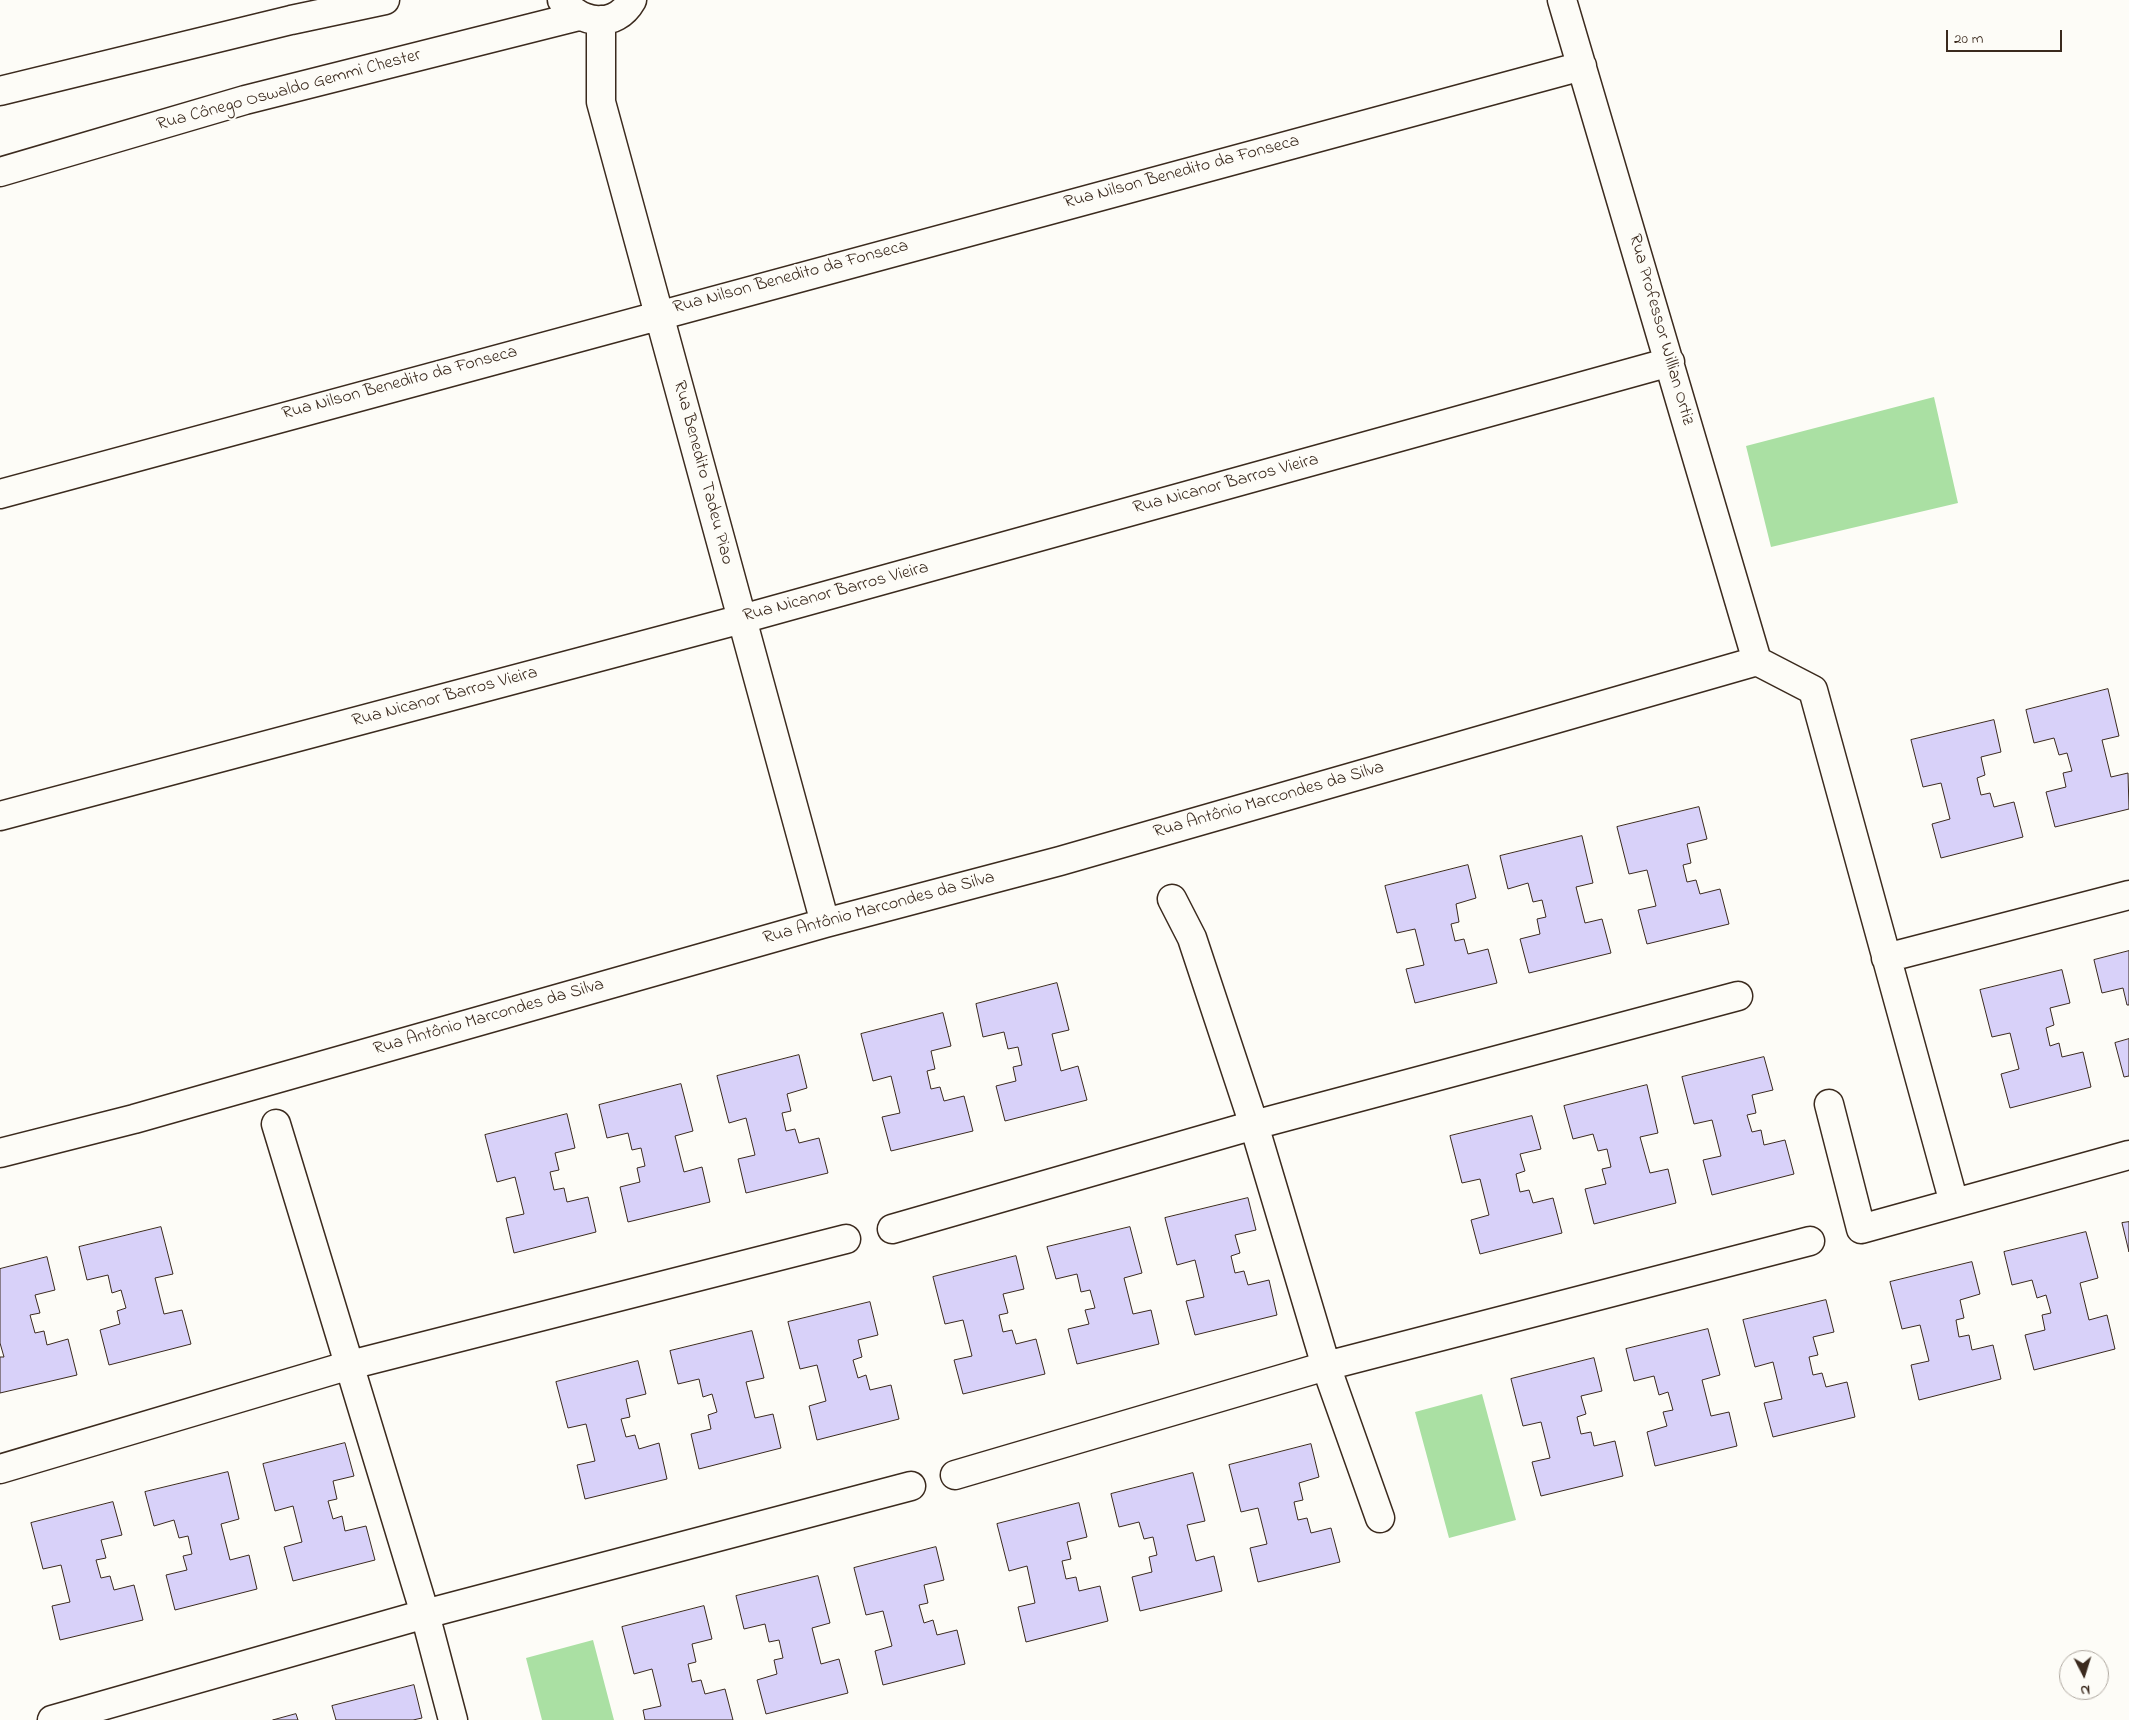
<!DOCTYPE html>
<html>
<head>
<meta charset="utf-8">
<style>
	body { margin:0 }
	#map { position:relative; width:2129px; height:1720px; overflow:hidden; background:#fdfcf7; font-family:"Indie Flower",sans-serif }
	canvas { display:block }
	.north { position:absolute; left:2059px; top:1650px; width:50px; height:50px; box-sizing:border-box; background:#fdfcf7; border:1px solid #afa8a0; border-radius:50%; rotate:175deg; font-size:14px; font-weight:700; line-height:20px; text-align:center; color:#3b2a1e }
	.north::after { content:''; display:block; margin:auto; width:18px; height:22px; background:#3b2a1e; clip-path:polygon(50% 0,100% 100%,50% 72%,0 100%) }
	.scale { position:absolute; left:1946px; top:30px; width:116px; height:22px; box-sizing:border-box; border:2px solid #3b2a1e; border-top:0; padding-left:6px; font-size:15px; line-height:18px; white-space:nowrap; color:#3b2a1e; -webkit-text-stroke:4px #fdfcf7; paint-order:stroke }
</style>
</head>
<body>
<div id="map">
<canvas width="2129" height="1720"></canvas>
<div class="north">N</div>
<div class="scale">20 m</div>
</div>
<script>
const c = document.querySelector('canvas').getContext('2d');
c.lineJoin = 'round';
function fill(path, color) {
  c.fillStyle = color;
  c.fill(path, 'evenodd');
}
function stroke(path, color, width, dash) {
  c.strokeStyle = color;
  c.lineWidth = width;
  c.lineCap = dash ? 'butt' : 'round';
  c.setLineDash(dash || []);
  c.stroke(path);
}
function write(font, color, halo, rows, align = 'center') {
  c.font = font + ' "Indie Flower",sans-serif';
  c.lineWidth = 4.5;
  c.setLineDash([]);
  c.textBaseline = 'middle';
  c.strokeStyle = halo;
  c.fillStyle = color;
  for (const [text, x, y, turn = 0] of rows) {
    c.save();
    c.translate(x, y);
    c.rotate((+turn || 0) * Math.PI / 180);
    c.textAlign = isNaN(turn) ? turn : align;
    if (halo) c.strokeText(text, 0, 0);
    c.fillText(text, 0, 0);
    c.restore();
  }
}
const green = new Path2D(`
	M 1934,397 L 1958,503 L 1771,547 L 1746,446 Z
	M 1482,1394 L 1516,1520 L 1449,1538 L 1415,1412 Z
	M 593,1640 L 614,1720 L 542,1720 L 526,1658 Z`);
const building = new Path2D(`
	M 2108,689 L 2119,736 L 2102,740 L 2111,777 L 2128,773 L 2129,809 L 2055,827 L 2046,792 L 2066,787 L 2063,773 L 2072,771 L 2067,753 L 2059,755 L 2054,738 L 2034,743 L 2026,710 Z
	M 1994,720 L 2001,752 L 1981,757 L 1985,775 L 1977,778 L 1981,795 L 1990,793 L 1994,807 L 2014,802 L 2023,837 L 1941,858 L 1932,824 L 1950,819 L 1941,783 L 1923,787 L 1911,740 Z
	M 1699,807 L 1707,839 L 1687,844 L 1691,863 L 1683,865 L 1687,882 L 1696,880 L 1700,894 L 1720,889 L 1729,924 L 1647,944 L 1638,910 L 1656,906 L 1647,870 L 1629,874 L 1617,827 Z
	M 1582,836 L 1593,883 L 1576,887 L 1585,923 L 1602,919 L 1611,953 L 1529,973 L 1520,939 L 1540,934 L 1537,919 L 1546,917 L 1542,900 L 1533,902 L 1528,883 L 1508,889 L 1500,856 Z
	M 1468,865 L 1476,898 L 1456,904 L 1459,922 L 1451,924 L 1455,941 L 1464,939 L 1468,954 L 1488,949 L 1497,983 L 1415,1003 L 1406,969 L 1424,965 L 1415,929 L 1397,933 L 1385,886 Z
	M 2129,951 L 2129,1005 L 2127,1005 L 2123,988 L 2102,993 L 2094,960 Z
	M 2062,970 L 2070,1003 L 2050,1008 L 2054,1025 L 2046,1028 L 2050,1046 L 2059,1043 L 2062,1057 L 2083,1052 L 2091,1087 L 2010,1108 L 2001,1074 L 2019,1069 L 2010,1033 L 1992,1037 L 1980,990 Z
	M 1057,983 L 1069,1030 L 1052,1034 L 1061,1071 L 1078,1066 L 1087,1100 L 1005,1121 L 996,1086 L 1016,1081 L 1013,1067 L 1022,1065 L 1018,1047 L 1008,1049 L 1004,1032 L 983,1037 L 976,1004 Z
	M 943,1013 L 951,1046 L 931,1051 L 935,1069 L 927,1071 L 931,1089 L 940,1087 L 944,1101 L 964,1096 L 973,1131 L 891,1151 L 882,1117 L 900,1113 L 891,1076 L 873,1081 L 861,1034 Z
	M 2129,1039 L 2129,1076 L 2124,1077 L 2115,1043 Z
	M 799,1055 L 807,1088 L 787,1094 L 791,1111 L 782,1113 L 786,1131 L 795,1129 L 799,1143 L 819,1138 L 828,1173 L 746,1193 L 738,1159 L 755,1155 L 746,1118 L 729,1123 L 717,1076 Z
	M 1764,1057 L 1773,1090 L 1752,1095 L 1756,1113 L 1747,1115 L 1752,1132 L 1761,1130 L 1764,1145 L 1785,1140 L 1794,1174 L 1712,1195 L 1703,1160 L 1721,1156 L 1712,1120 L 1694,1124 L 1682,1077 Z
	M 681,1084 L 693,1131 L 675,1136 L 684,1172 L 702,1167 L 710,1202 L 628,1222 L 620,1187 L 640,1182 L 637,1168 L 645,1166 L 641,1148 L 632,1150 L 628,1133 L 607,1138 L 599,1105 Z
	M 1647,1085 L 1658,1133 L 1640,1137 L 1650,1173 L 1668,1169 L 1676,1203 L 1594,1224 L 1585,1189 L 1606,1184 L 1602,1169 L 1611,1167 L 1607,1149 L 1598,1151 L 1593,1134 L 1573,1139 L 1564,1106 Z
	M 567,1114 L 575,1148 L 555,1153 L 559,1170 L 550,1172 L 554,1190 L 564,1188 L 567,1202 L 588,1197 L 596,1232 L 514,1253 L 506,1218 L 524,1214 L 515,1177 L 497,1182 L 485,1135 Z
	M 1532,1116 L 1541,1149 L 1520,1154 L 1525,1171 L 1516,1174 L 1520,1192 L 1529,1190 L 1533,1203 L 1553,1198 L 1562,1233 L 1480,1254 L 1471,1220 L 1489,1215 L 1480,1179 L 1462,1183 L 1450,1136 Z
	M 1248,1198 L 1256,1230 L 1235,1235 L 1240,1253 L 1231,1256 L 1235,1273 L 1244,1271 L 1248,1285 L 1269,1280 L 1277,1315 L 1195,1335 L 1186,1301 L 1204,1297 L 1195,1260 L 1177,1265 L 1165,1218 Z
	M 2129,1222 L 2129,1252 L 2122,1223 Z
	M 161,1227 L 173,1274 L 155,1278 L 164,1314 L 182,1310 L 191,1344 L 109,1365 L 100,1330 L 120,1324 L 117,1311 L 126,1308 L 121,1290 L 112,1293 L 108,1275 L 87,1280 L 79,1247 Z
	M 1130,1227 L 1142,1273 L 1124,1278 L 1133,1314 L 1151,1310 L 1159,1344 L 1077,1364 L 1068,1329 L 1089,1324 L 1085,1310 L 1095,1308 L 1090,1290 L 1081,1292 L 1077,1274 L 1056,1279 L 1047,1247 Z
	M 2086,1232 L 2098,1278 L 2080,1283 L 2089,1320 L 2107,1315 L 2115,1349 L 2034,1370 L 2025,1335 L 2045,1330 L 2042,1315 L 2051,1313 L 2046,1295 L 2037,1298 L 2032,1280 L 2012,1285 L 2004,1252 Z
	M 1016,1256 L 1024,1289 L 1003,1294 L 1008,1313 L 999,1315 L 1003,1332 L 1012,1330 L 1016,1344 L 1036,1339 L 1045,1374 L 963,1394 L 954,1360 L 972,1356 L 963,1320 L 945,1324 L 933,1277 Z
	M 47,1257 L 55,1290 L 35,1295 L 40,1313 L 30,1315 L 35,1333 L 44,1331 L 47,1345 L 68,1339 L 77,1375 L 0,1393 L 0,1357 L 4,1357 L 0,1343 L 0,1269 Z
	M 1972,1262 L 1980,1294 L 1960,1300 L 1964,1318 L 1956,1320 L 1959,1337 L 1969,1335 L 1972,1350 L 1993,1345 L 2001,1379 L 1919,1400 L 1911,1365 L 1929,1361 L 1920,1325 L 1902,1329 L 1890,1282 Z
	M 1826,1300 L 1834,1332 L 1813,1337 L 1818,1355 L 1809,1357 L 1813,1375 L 1822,1373 L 1826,1387 L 1847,1382 L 1855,1417 L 1773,1437 L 1764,1403 L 1782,1399 L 1773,1362 L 1755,1367 L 1743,1320 Z
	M 870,1302 L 878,1335 L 858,1340 L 862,1357 L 853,1360 L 858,1378 L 866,1375 L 870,1390 L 891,1385 L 899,1419 L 817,1440 L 809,1406 L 826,1401 L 817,1365 L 800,1369 L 788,1322 Z
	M 1708,1329 L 1720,1375 L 1702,1380 L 1711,1416 L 1729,1412 L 1737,1446 L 1655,1466 L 1647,1432 L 1667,1426 L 1663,1412 L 1673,1410 L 1668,1392 L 1659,1395 L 1654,1376 L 1634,1381 L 1626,1349 Z
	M 752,1331 L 764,1378 L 746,1382 L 755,1418 L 773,1414 L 781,1448 L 699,1469 L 691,1434 L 711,1429 L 708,1415 L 717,1412 L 712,1394 L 703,1397 L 699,1379 L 678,1384 L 670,1351 Z
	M 1594,1358 L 1602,1391 L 1581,1396 L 1586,1414 L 1577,1417 L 1581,1434 L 1591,1432 L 1594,1446 L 1615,1441 L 1623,1476 L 1541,1496 L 1532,1462 L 1550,1458 L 1541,1422 L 1523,1426 L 1511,1379 Z
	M 638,1361 L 646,1394 L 626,1399 L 630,1417 L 621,1419 L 626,1437 L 635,1435 L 639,1449 L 659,1443 L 667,1479 L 585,1499 L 577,1465 L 595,1461 L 586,1424 L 568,1428 L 556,1382 Z
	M 345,1443 L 354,1476 L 333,1481 L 337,1499 L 328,1501 L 333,1519 L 342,1516 L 345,1531 L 366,1526 L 375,1560 L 293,1581 L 284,1547 L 302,1542 L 293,1506 L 275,1511 L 263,1464 Z
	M 1311,1444 L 1319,1477 L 1299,1483 L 1303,1500 L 1294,1502 L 1298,1520 L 1307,1518 L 1311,1533 L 1331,1528 L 1340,1562 L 1258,1582 L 1250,1548 L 1267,1544 L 1258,1508 L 1241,1512 L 1229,1465 Z
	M 228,1472 L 239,1519 L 221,1524 L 230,1560 L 249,1555 L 257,1589 L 175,1610 L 166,1575 L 187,1570 L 183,1556 L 192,1554 L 188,1536 L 179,1538 L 174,1520 L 154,1526 L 145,1492 Z
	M 1193,1473 L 1205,1521 L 1187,1525 L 1196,1561 L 1214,1556 L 1222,1591 L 1140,1611 L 1132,1577 L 1152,1572 L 1149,1557 L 1157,1555 L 1153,1537 L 1144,1539 L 1139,1522 L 1119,1527 L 1111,1494 Z
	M 113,1502 L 122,1535 L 101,1540 L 106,1558 L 96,1560 L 101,1578 L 110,1576 L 114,1590 L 134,1585 L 143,1620 L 60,1640 L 52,1606 L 70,1602 L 61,1565 L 43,1569 L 31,1523 Z
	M 1079,1503 L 1087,1537 L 1067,1542 L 1071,1559 L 1062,1561 L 1066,1579 L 1076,1577 L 1079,1591 L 1100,1586 L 1108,1621 L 1026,1642 L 1018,1607 L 1035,1603 L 1027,1566 L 1009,1571 L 997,1524 Z
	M 936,1547 L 944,1580 L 924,1585 L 928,1603 L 919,1605 L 924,1623 L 933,1620 L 937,1635 L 957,1630 L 965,1664 L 883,1685 L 875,1651 L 892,1646 L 883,1611 L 866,1615 L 854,1568 Z
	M 818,1576 L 830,1623 L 812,1628 L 821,1664 L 839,1659 L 848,1693 L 766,1714 L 757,1680 L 777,1674 L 774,1660 L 783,1658 L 779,1640 L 769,1642 L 765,1624 L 744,1629 L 736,1596 Z
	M 704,1606 L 712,1639 L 692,1644 L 696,1662 L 688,1664 L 692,1682 L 701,1680 L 705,1694 L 725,1689 L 733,1720 L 645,1720 L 643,1710 L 661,1706 L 652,1669 L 634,1674 L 622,1627 Z
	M 414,1685 L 422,1718 L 413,1720 L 336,1720 L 332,1706 Z
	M 296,1714 L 298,1720 L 273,1720 Z`);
const minor = new Path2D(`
	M 562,0 C 581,24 615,30 632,0
	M 1562,0 L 1757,661
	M 601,20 L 601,102 L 825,923
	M 0,91 L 291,20 L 385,0
	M 0,172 L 245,100 L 579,16
	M 0,494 L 1582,66
	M 1757,661 L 1813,690 L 1954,1203
	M 0,816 L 742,619 L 1670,362
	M 1172,899 L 1192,938 L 1254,1125 L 1326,1366 L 1380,1518
	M 1886,958 L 2129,895
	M 1829,1104 L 1861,1229 L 2129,1155
	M 276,1124 L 425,1614 L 453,1720
	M 0,1153 L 134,1119 L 825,923 L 1060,861 L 1757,661
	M 892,1229 L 1254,1125 L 1738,996
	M 0,1469 L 350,1365 L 846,1239
	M 955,1475 L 1326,1366 L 1810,1241
	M 52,1720 L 425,1614 L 911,1486`);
const streetNames = [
	["Rua Cônego Oswaldo Gemmi Chester",289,91,-15],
	["Rua Nilson Benedito da Fonseca",1182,173,-15],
	["Rua Nilson Benedito da Fonseca",791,278,-15],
	["Rua Professor Willian Ortiz",1660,330,74],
	["Rua Nilson Benedito da Fonseca",400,384,-15],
	["Rua Benedito Tadeu Piao",702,473,75],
	["Rua Nicanor Barros Vieira",1226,485,-15],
	["Rua Nicanor Barros Vieira",836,593,-15],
	["Rua Nicanor Barros Vieira",445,698,-15],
	["Rua Antônio Marcondes da Silva",1269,801,-16],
	["Rua Antônio Marcondes da Silva",879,909,-15],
	["Rua Antônio Marcondes da Silva",489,1018,-16]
];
fill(green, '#aae0a3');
fill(building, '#d8d1f9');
stroke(building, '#3b2a1e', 1);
stroke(minor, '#3b2a1e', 31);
stroke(minor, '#fdfcf7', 28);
write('18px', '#3b2a1e', '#fdfcf7', streetNames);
</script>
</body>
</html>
